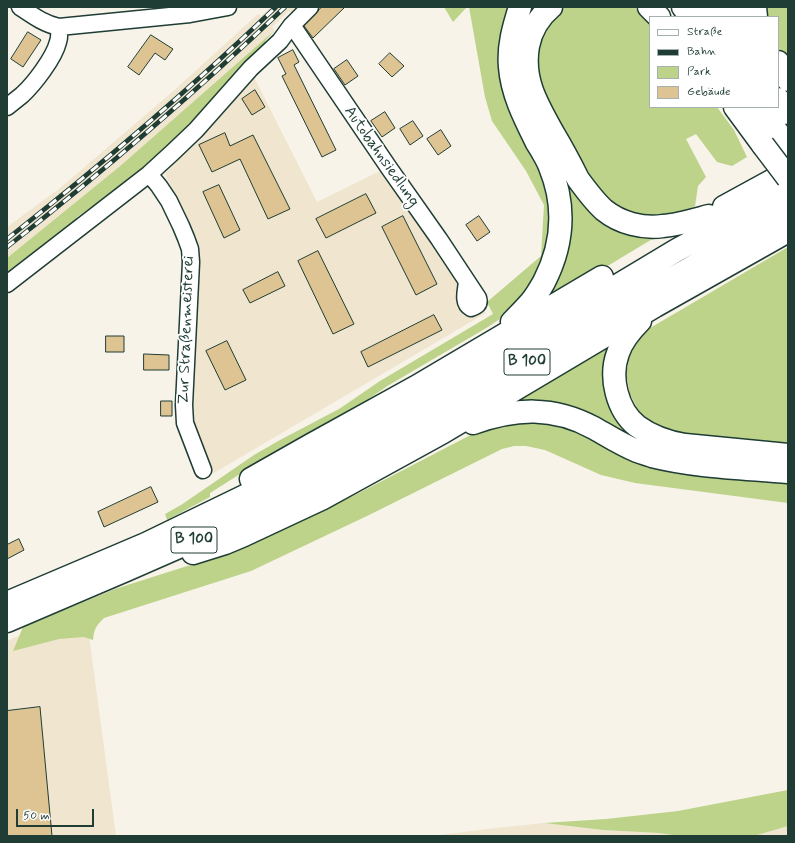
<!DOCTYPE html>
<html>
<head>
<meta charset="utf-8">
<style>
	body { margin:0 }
	#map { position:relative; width:795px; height:843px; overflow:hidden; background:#f8f3e9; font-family:Mynerve,sans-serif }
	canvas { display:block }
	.frame { position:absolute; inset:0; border:8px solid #1f3d34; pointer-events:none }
	.legend { position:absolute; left:649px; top:16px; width:130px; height:92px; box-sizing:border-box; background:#fff; border:1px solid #a5b1ae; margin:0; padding:5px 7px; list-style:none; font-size:12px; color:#1f3d34 }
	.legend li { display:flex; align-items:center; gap:8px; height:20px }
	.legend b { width:20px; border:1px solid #a5b1ae }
	.scale { position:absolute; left:16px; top:809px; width:78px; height:18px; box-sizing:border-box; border:2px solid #1f3d34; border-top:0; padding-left:5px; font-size:12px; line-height:14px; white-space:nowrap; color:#1f3d34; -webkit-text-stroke:3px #fff; paint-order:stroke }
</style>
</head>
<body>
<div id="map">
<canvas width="795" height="843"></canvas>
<div class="frame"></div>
<ul class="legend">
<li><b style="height:5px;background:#fff"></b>Straße</li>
<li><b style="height:5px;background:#1f3d34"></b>Bahn</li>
<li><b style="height:11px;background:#bcd389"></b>Park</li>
<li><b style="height:11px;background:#dec493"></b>Gebäude</li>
</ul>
<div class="scale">50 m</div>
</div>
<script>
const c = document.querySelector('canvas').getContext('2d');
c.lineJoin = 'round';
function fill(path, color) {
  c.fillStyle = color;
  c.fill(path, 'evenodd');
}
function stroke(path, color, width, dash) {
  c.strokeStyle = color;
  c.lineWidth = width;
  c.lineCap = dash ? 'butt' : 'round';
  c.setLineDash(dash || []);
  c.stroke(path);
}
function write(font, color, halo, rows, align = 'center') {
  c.font = font + ' Mynerve,sans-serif';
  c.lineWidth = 3.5;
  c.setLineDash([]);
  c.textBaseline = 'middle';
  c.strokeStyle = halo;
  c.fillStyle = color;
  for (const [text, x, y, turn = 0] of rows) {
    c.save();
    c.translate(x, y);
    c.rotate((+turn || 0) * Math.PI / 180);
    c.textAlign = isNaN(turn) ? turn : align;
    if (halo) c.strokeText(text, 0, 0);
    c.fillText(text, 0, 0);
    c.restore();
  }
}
const built = new Path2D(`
	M 271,7 L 298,7 L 292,13 L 289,11 L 272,27 L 275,30 L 119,167 L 7,258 L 7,227 L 60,188 L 171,93 L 258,14 L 261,16 Z
	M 253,75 L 317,202 L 386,168 L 486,313 L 207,477 L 189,431 L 200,248 L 165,174 Z
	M 85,606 L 116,836 L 7,836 L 7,641 Z
	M 544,823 L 603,830 L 659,833 L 679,836 L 431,836 L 496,828 Z
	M 788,826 L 788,836 L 754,836 Z`);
const green = new Path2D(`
	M 444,7 L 467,7 L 453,22 Z
	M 469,7 L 509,7 L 504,19 L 499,41 L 498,63 L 501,85 L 506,104 L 543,181 L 549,200 L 551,221 L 549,240 L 536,278 L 507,314 L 488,327 L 389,385 L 342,417 L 267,457 L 210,493 L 210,497 L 167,520 L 165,514 L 181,505 L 254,455 L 280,440 L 339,409 L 380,381 L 493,314 L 487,302 L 541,256 L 544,205 L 526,171 L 492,121 L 485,97 Z
	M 526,7 L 544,7 C 522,32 519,58 527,89 L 581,189 C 584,194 587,200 592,204 C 613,226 635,233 666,231 L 667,232 L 649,241 L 538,308 L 537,305 C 543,299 548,291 552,282 C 573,242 572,200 553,159 C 543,136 527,115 520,91 C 511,63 517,34 526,7 Z
	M 565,7 L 634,7 L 650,21 L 650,107 L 717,107 L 734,130 L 747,157 L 732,166 L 717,162 L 696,134 L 686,139 L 706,177 L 698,186 L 695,206 L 673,216 L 654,218 L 632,215 L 611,202 L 597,189 L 544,97 L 537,79 L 535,51 L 545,25 Z
	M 761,7 L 788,7 L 788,60 L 778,47 L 778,17 L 763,17 Z
	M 275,30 L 265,41 L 268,44 L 178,141 L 98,208 L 91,207 L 77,217 L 75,225 L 7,278 L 7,258 L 119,167 Z
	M 788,247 L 788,443 L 683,434 L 658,427 L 639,412 L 630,394 L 626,373 L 631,352 L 645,331 Z
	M 625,329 L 613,395 L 695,457 L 498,409 Z
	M 529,419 L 788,477 L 788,503 L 635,483 L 601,475 L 545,450 L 526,446 L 514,446 L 502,449 L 367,516 L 251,571 L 104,618 C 96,626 94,629 93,640 L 84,637 L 59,639 L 13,651 L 23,627 L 115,589 L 162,574 L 200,562 L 236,549 L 359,493 L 484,428 Z
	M 788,790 L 788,826 L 754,836 L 679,836 L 659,833 L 603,830 L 544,823 L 606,819 L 678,811 Z`);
const building = new Path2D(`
	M 322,7 L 345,7 L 313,38 L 304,26 Z
	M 28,32 L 41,40 L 23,67 L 11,59 Z
	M 151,35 L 173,49 L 165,60 L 155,53 L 139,75 L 128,67 Z
	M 293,50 L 299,62 L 294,65 L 336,150 L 322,157 L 282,76 L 286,74 L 278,58 Z
	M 390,53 L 404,66 L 392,77 L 379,64 Z
	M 347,60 L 358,76 L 345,85 L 334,69 Z
	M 255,90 L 265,107 L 252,115 L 242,99 Z
	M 385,112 L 395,128 L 382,137 L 371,121 Z
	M 413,121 L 423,136 L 410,145 L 400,129 Z
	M 441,130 L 451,146 L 438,155 L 427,139 Z
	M 225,133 L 230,146 L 253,135 L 290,209 L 268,219 L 240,159 L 212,172 L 199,145 Z
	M 219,185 L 240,230 L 224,238 L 203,192 Z
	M 366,194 L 376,213 L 326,238 L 316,219 Z
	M 403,216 L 437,284 L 416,295 L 382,227 Z
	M 479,216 L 490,232 L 477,241 L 466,225 Z
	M 318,251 L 354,324 L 333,334 L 298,261 Z
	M 278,272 L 285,286 L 250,303 L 243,290 Z
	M 434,315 L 442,330 L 368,367 L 361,352 Z
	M 106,336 L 124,336 L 124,352 L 106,352 Z
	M 227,341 L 246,380 L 225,390 L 206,351 Z
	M 144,354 L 169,355 L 169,370 L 144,370 Z
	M 161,401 L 172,401 L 172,416 L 161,416 Z
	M 151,487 L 158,502 L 104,527 L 98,512 Z
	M 19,539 L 24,550 L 7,559 L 7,545 Z
	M 40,707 L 52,836 L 7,836 L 7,711 Z`);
const minor = new Path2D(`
	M 20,7 C 32,15 44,24 59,27 L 190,14 L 228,7
	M 291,26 L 296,31 L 389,168 L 439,239 L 478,298 C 480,304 477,306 471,308 C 462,303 466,291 467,282
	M 7,107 C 12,103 17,99 22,95 C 34,84 54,58 58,42 C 60,37 59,32 59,27
	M 149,174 L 159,186 L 169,201 L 181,226 L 186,238 L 190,249 L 191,262 L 184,405 L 185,423 L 203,470
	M 7,284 L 149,174 L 173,152 L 196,130 L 251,68 L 280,41 L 291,26 L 310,7`);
const highway = new Path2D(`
	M 551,7 C 539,17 531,31 528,46 C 522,80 537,104 553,133 C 562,148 570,163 578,179 C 586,190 594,201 604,210 C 620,223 643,229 663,226 C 678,225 694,220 709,216
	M 649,7 L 659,17
	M 683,7 L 691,17
	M 709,7 L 716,17
	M 732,7 L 739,17
	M 755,7 L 756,17
	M 778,62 L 788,80
	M 778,99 L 788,113
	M 735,107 L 763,145
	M 758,107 L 788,146
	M 724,207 L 788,172
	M 640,321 C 631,330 622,341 618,353 C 609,377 617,410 637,426 C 652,437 667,442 685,445 L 788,455
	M 512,322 C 518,316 525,309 531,302 C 536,296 540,289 544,282 C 563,245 566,206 550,167 C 547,159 542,151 537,143 C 525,119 512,94 510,67 C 508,46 514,26 520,7
	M 473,423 C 516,408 553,406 594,428 C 608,436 622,445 637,451 C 642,453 647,454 652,456 C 696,467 743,468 788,472
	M 251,479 L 311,445 L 416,387 L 602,277
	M 193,553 L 225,543 L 244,535 L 321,499 L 372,471 L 443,432 L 655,306 L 788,231
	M 7,603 L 146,544 L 307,466 L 414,409 L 515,350 L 597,298 L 677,250 L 788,190
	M 7,621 L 124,571 L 197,539 L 263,507 L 365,455 L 788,212`);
const rail = new Path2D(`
	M 7,239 C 100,166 190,89 276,7
	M 7,247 C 104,171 196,92 285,7`);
const highwayBridge = new Path2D(`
	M 763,145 L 788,178`);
const shields = [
	[527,362,46],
	[194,540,46]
];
const shieldNames = [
	["B 100",527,362],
	["B 100",194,540]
];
const streetNames = [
	["Autobahnsiedlung",381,157,55],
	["Zur Straßenmeisterei",187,330,-88]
];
fill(built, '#f0e5cf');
fill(green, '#bcd389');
fill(building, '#dec493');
stroke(building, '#1f3d34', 1);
stroke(minor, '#1f3d34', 19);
stroke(highway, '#1f3d34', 25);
stroke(minor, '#fff', 16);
stroke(highway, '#fff', 22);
stroke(rail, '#1f3d34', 4.5);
stroke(rail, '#fff', 3, [9]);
stroke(highwayBridge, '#1f3d34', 25, []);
stroke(highwayBridge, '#fff', 22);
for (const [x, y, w] of shields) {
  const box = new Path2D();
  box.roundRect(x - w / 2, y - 13, w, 26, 3);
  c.fillStyle = '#fff';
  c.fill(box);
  stroke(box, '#1f3d34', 1);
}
write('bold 15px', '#1f3d34', null, shieldNames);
write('16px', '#1f3d34', '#fff', streetNames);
</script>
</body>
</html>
